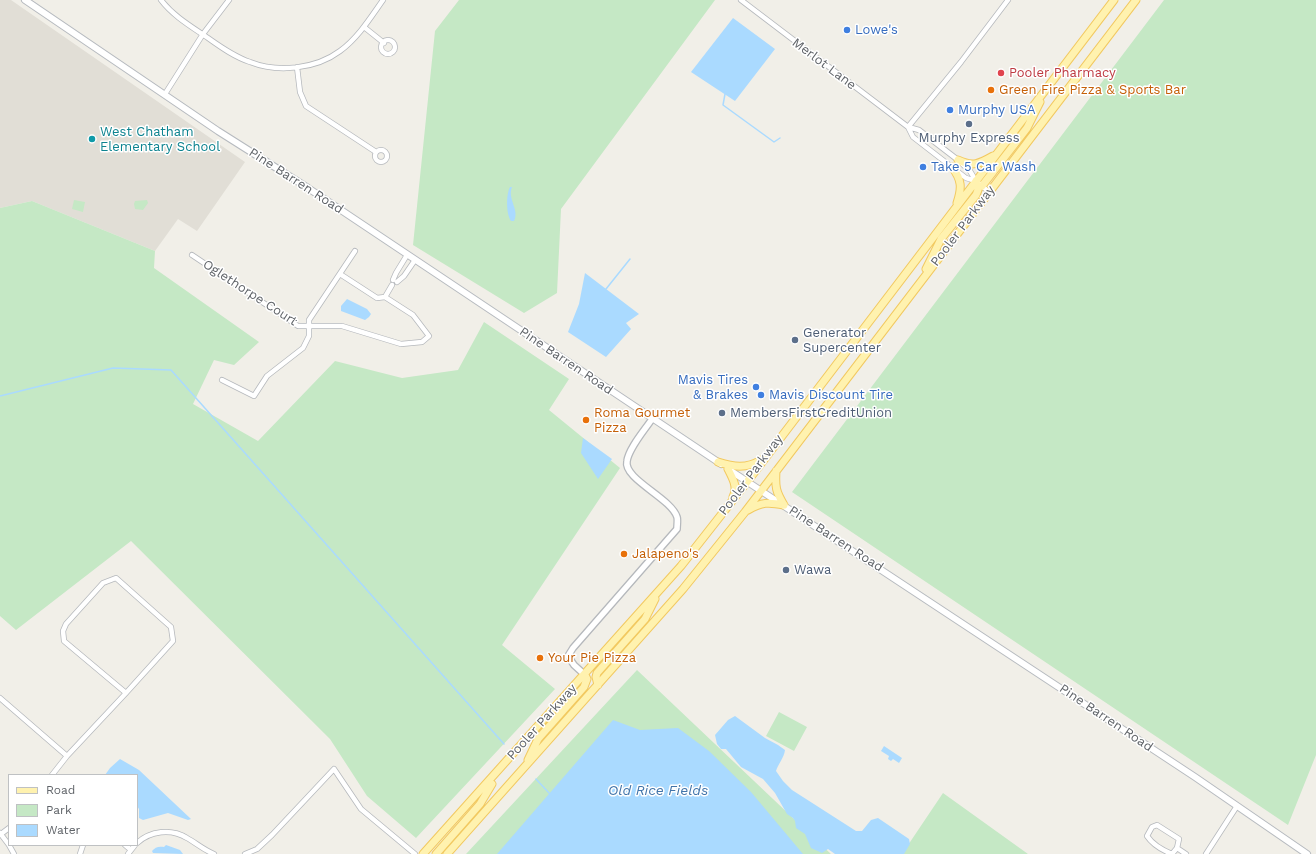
<!DOCTYPE html>
<html>
<head>
<meta charset="utf-8">
<style>
	body { margin:0 }
	#map { position:relative; width:1316px; height:854px; overflow:hidden; background:#f1efe8; font-family:"Work Sans",sans-serif }
	canvas { display:block }
	.legend { position:absolute; left:8px; top:774px; width:130px; height:72px; box-sizing:border-box; background:#fff; border:1px solid #bfc1c3; margin:0; padding:5px 7px; list-style:none; font-size:12px; color:#5f6368 }
	.legend li { display:flex; align-items:center; gap:8px; height:20px }
	.legend b { width:20px; border:1px solid #bfc1c3 }
</style>
</head>
<body>
<div id="map">
<canvas width="1316" height="854"></canvas>
<ul class="legend">
<li><b style="height:5px;background:#fff2af"></b>Road</li>
<li><b style="height:11px;background:#c5e8c5"></b>Park</li>
<li><b style="height:11px;background:#aadaff"></b>Water</li>
</ul>
</div>
<script>
const c = document.querySelector('canvas').getContext('2d');
c.lineJoin = 'round';
function fill(path, color) {
  c.fillStyle = color;
  c.fill(path, 'evenodd');
}
function stroke(path, color, width, dash) {
  c.strokeStyle = color;
  c.lineWidth = width;
  c.lineCap = dash ? 'butt' : 'round';
  c.setLineDash(dash || []);
  c.stroke(path);
}
function write(font, color, halo, rows, align = 'center') {
  c.font = font + ' "Work Sans",sans-serif';
  c.lineWidth = 3;
  c.setLineDash([]);
  c.textBaseline = 'middle';
  c.strokeStyle = halo;
  c.fillStyle = color;
  for (const [text, x, y, turn = 0] of rows) {
    c.save();
    c.translate(x, y);
    c.rotate((+turn || 0) * Math.PI / 180);
    c.textAlign = isNaN(turn) ? turn : align;
    if (halo) c.strokeText(text, 0, 0);
    c.fillText(text, 0, 0);
    c.restore();
  }
}
const education = new Path2D(`
	M 0,0 L 11,0 L 245,162 L 197,231 L 178,219 L 155,251 L 32,201 L 0,208 Z`);
const green = new Path2D(`
	M 459,0 L 715,0 L 561,209 L 557,293 L 524,313 L 413,245 L 435,31 Z
	M 1164,0 L 1316,0 L 1316,755 L 1288,825 L 792,492 Z
	M 74,200 L 85,202 L 83,212 L 72,209 Z
	M 147,200 L 148,203 L 143,210 L 135,209 L 134,204 L 135,201 Z
	M 32,201 L 155,251 L 154,268 L 259,342 L 234,365 L 214,360 L 193,404 L 258,441 L 335,361 L 402,378 L 458,370 L 484,322 L 569,379 L 549,410 L 620,468 L 502,645 L 555,689 L 416,838 L 367,796 L 330,739 L 131,541 L 16,630 L 0,616 L 0,208 Z
	M 637,670 L 831,854 L 466,854 Z
	M 779,712 L 807,727 L 794,751 L 766,736 Z
	M 943,793 L 1028,854 L 902,854 Z`);
const water = new Path2D(`
	M 733,18 L 775,49 L 735,101 L 691,72 Z
	M 510,187 L 512,187 C 507,199 520,210 514,221 L 511,221 C 506,214 506,194 510,187 Z
	M 585,273 L 639,314 L 626,323 L 631,329 L 606,357 L 568,332 L 579,304 Z
	M 347,299 L 367,309 L 371,314 L 369,317 L 365,320 L 341,311 L 341,306 Z
	M 583,438 L 612,459 L 598,479 L 581,453 Z
	M 735,716 L 765,738 L 778,745 L 785,750 C 784,758 778,764 776,771 L 783,781 L 792,790 L 856,831 L 862,831 L 871,820 L 878,818 L 909,839 L 910,844 L 904,854 L 835,854 L 828,849 L 822,853 L 811,848 L 805,834 L 796,828 L 795,821 L 793,818 L 787,814 L 775,793 L 763,779 L 741,767 L 726,749 L 721,749 L 717,744 L 715,735 L 728,720 Z
	M 613,720 L 640,730 L 678,728 L 709,751 L 751,792 L 803,854 L 497,854 Z
	M 884,746 L 902,758 L 899,763 L 893,759 L 891,761 L 888,759 L 889,756 L 881,751 Z
	M 120,759 L 139,770 L 191,819 L 188,820 L 168,813 L 143,820 L 139,818 L 139,809 L 137,806 L 137,775 L 105,775 L 110,768 Z
	M 166,845 L 180,850 L 183,854 L 153,853 L 152,851 C 155,847 159,846 164,847 Z`);
const stream = new Path2D(`
	M 725,94 L 723,105 L 774,142 L 780,138
	M 606,289 L 630,259
	M 0,396 L 113,368 L 171,370 L 504,744
	M 536,779 L 550,794`);
const minor = new Path2D(`
	M 161,0 C 173,16 192,27 208,38 C 222,48 235,57 250,62 C 278,73 316,69 340,51 C 358,38 371,17 383,0
	M 741,0 L 908,127 L 919,130 L 958,160 L 970,171 L 976,181
	M 364,27 L 384,43
	M381 47a7 7 0 1 1 14 0a7 7 0 1 1-14 0Z
	M 297,67 L 300,92 L 306,106 L 376,152
	M 165,94 L 203,34 L 229,0
	M 908,127 L 961,62 L 1008,0
	M 908,127 L 913,137 L 966,178 L 976,181 L 989,192
	M375 156a6 6 0 1 1 12 0a6 6 0 1 1-12 0Z
	M 192,255 L 298,326 L 342,326 L 401,344 L 422,342 L 429,336 L 413,315 L 385,297
	M 340,274 L 377,298 L 385,297 L 392,285
	M 393,280 L 396,273 L 407,255
	M 397,282 L 404,276 L 415,260
	M 222,380 L 254,396 L 267,376 L 303,348 L 309,336 L 309,320 L 355,251
	M 0,698 L 67,756
	M 52,775 L 67,756 L 126,693 L 173,641 L 171,627 L 116,578 L 103,583 L 66,624 L 63,631 L 64,641 L 126,693
	M 1157,825 L 1179,839 L 1177,848 L 1172,854 C 1162,850 1153,845 1147,836 L 1152,827 Z
	M 0,833 L 9,845
	M 1,834 L 9,828
	M 137,843 C 150,831 171,828 187,838 C 196,843 204,850 214,854
	M 9,845 L 14,854
	M 125,845 L 131,850
	M 1177,848 L 1186,854
	M 80,854 L 83,845
	M 128,854 L 135,845
	M 245,854 L 257,849 L 272,835 L 334,769 L 361,809 L 415,854
	M 1206,854 L 1237,806`);
const tertiary = new Path2D(`
	M 585,675 L 574,665 L 568,656 L 573,648 L 677,529 C 677,525 678,520 677,517 C 671,498 623,479 627,461 C 629,448 644,431 652,419`);
const secondary = new Path2D(`
	M 25,0 L 218,131 L 308,188 L 721,464
	M 728,469 L 1195,777 L 1307,854`);
const primary = new Path2D(`
	M 958,160 C 973,167 979,164 993,156
	M 952,167 C 962,180 962,188 957,203
	M 982,186 L 1027,128 L 1040,102
	M 926,269 L 941,239 L 976,195 L 978,190 L 976,181
	M 718,462 C 734,467 746,469 761,460
	M 728,469 C 733,479 738,487 733,497
	M 776,471 C 775,487 776,492 784,505
	M 748,510 C 762,502 768,502 784,505
	M 598,685 L 596,677 L 597,673 L 645,619 L 655,599
	M 528,760 L 538,739 L 584,687 L 587,679 L 585,675
	M 423,854 L 681,566 L 747,482 L 1114,0
	M 436,854 L 480,804 L 492,784
	M 447,854 L 683,589 L 745,512 L 1136,0`);
const markers = [
	[847,30,4,"#3f7fe0"],
	[1001,73,4,"#e0444e"],
	[991,90,4,"#e8710a"],
	[950,110,4,"#3f7fe0"],
	[969,124,4,"#5c6f8a"],
	[92,139,4,"#0f9aa8"],
	[923,167,4,"#3f7fe0"],
	[795,340,4,"#5c6f8a"],
	[756,387,4,"#3f7fe0"],
	[761,395,4,"#3f7fe0"],
	[722,413,4,"#5c6f8a"],
	[586,420,4,"#e8710a"],
	[624,554,4,"#e8710a"],
	[786,570,4,"#5c6f8a"],
	[540,658,4,"#e8710a"]
];
const shopNames = [
	["Lowe's",855,30],
	["Murphy USA",958,110],
	["Take 5 Car Wash",931,167],
	["Mavis Tires",748,380,"right"],
	["& Brakes",748,395,"right"],
	["Mavis Discount Tire",769,395]
];
const streetNames = [
	["Merlot Lane",824,64,37],
	["Pine Barren Road",296,181,33],
	["Pooler Parkway",963,226,-53],
	["Oglethorpe Court",250,293,33],
	["Pine Barren Road",566,361,34],
	["Pooler Parkway",751,475,-53],
	["Pine Barren Road",836,539,33],
	["Pine Barren Road",1106,718,34],
	["Pooler Parkway",542,722,-48]
];
const healthNames = [
	["Pooler Pharmacy",1009,73]
];
const foodNames = [
	["Green Fire Pizza & Sports Bar",999,90],
	["Roma Gourmet",594,413],
	["Pizza",594,428],
	["Jalapeno's",632,554],
	["Your Pie Pizza",548,658]
];
const cultureNames = [
	["West Chatham",100,132],
	["Elementary School",100,147]
];
const serviceNames = [
	["Murphy Express",969,138,"center"],
	["Generator",803,333],
	["Supercenter",803,348],
	["MembersFirstCreditUnion",730,413],
	["Wawa",794,570]
];
const waterNames = [
	["Old Rice Fields",658,791]
];
fill(education, '#e1ded6');
fill(green, '#c5e8c5');
fill(water, '#aadaff');
stroke(stream, '#aadaff', 1.5);
stroke(minor, '#b5b8bc', 6);
stroke(tertiary, '#b5b8bc', 8);
stroke(secondary, '#b6babf', 8);
stroke(primary, '#f2c960', 9);
stroke(minor, '#fff', 4.5);
stroke(tertiary, '#fff', 5.5);
stroke(secondary, '#fff', 6);
stroke(primary, '#fff2af', 7);
for (const [x, y, r, color] of markers) {
  const dot = new Path2D();
  dot.arc(x, y, r, 0, 2 * Math.PI);
  c.fillStyle = color;
  c.fill(dot);
  stroke(dot, '#fff', 1.5);
}
write('13px', '#366cbe', '#fff', shopNames, 'left');
write('13px', '#5f6368', '#fff', streetNames);
write('13px', '#be3a42', '#fff', healthNames, 'left');
write('13px', '#c56008', '#fff', foodNames, 'left');
write('13px', '#0d838f', '#fff', cultureNames, 'left');
write('13px', '#4e5e75', '#fff', serviceNames, 'left');
write('italic 14px', '#4174aa', '#fff', waterNames);
</script>
</body>
</html>
